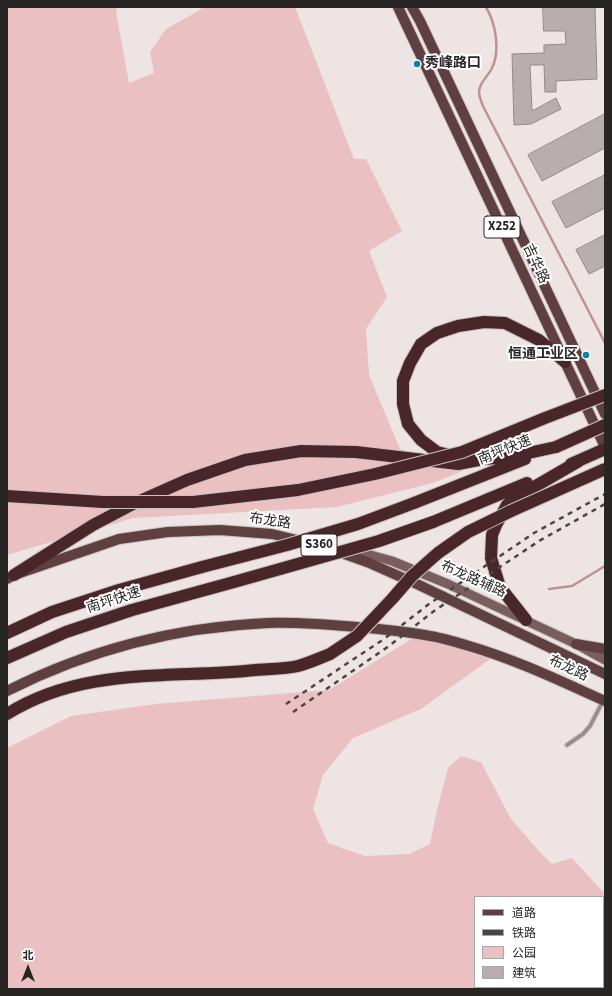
<!DOCTYPE html>
<html>
<head>
<meta charset="utf-8">
<style>
	body { margin:0 }
	#map { position:relative; width:612px; height:996px; overflow:hidden; background:#eee4e4; font-family:"Source Sans 3","Noto Sans SC",sans-serif }
	canvas { display:block }
	.frame { position:absolute; inset:0; border:8px solid #282525; pointer-events:none }
	.legend { position:absolute; left:474px; top:896px; width:130px; height:92px; box-sizing:border-box; background:#fff; border:1px solid #a9a8a8; margin:0; padding:5px 7px; list-style:none; font-size:12px; color:#282525 }
	.legend li { display:flex; align-items:center; gap:8px; height:20px }
	.legend b { width:20px; border:1px solid #a9a8a8 }
	.north { position:absolute; left:8px; top:948px; width:40px; height:40px; -webkit-text-stroke:3px #fff; paint-order:stroke; rotate:0deg; font-size:11px; font-weight:700; line-height:16px; text-align:center; color:#282525 }
	.north::after { content:''; display:block; margin:auto; width:14px; height:18px; background:#282525; clip-path:polygon(50% 0,100% 100%,50% 72%,0 100%) }
</style>
</head>
<body>
<div id="map">
<canvas width="612" height="996"></canvas>
<div class="frame"></div>
<ul class="legend">
<li><b style="height:5px;background:#5f3f41"></b>道路</li>
<li><b style="height:5px;background:#4a4646"></b>铁路</li>
<li><b style="height:11px;background:#eac0c2"></b>公园</li>
<li><b style="height:11px;background:#b8aeaf"></b>建筑</li>
</ul>
<div class="north">北</div>
</div>
<script>
const c = document.querySelector('canvas').getContext('2d');
c.lineJoin = 'round';
function fill(path, color) {
  c.fillStyle = color;
  c.fill(path, 'evenodd');
}
function stroke(path, color, width, dash) {
  c.strokeStyle = color;
  c.lineWidth = width;
  c.lineCap = dash ? 'butt' : 'round';
  c.setLineDash(dash || []);
  c.stroke(path);
}
function write(font, color, halo, rows, align = 'center') {
  c.font = font + ' "Source Sans 3","Noto Sans SC",sans-serif';
  c.lineWidth = 4;
  c.setLineDash([]);
  c.textBaseline = 'middle';
  c.strokeStyle = halo;
  c.fillStyle = color;
  for (const [text, x, y, turn = 0] of rows) {
    c.save();
    c.translate(x, y);
    c.rotate((+turn || 0) * Math.PI / 180);
    c.textAlign = isNaN(turn) ? turn : align;
    if (halo) c.strokeText(text, 0, 0);
    c.fillText(text, 0, 0);
    c.restore();
  }
}
const green = new Path2D(`
	M 7,7 L 116,7 L 117,17 L 129,83 L 154,73 L 150,52 L 166,29 L 203,8 L 295,7 L 354,159 L 366,159 L 402,231 L 369,251 L 387,297 L 366,329 L 369,375 L 400,449 L 470,468 L 433,483 L 337,507 L 133,518 L 7,555 Z
	M 418,635 L 493,657 L 421,709 L 353,738 L 323,775 L 313,809 L 328,843 L 365,856 L 409,854 L 430,844 L 437,810 L 448,768 L 461,756 L 481,762 L 511,819 L 539,851 L 552,864 L 572,858 L 605,894 L 605,941 L 603,945 L 603,897 L 475,897 L 475,987 L 603,987 L 603,967 L 605,968 L 605,989 L 7,989 L 7,748 L 71,716 L 156,704 L 329,690 Z`);
const stream = new Path2D(`
	M 486,7 C 496,24 501,52 491,70 C 487,77 479,83 479,92 C 479,98 482,104 485,110 L 605,343
	M 549,589 L 572,586 L 605,566`);
const building = new Path2D(`
	M 543,7 L 595,7 L 597,79 L 556,81 L 556,92 L 545,92 L 544,65 L 530,65 L 532,111 L 556,98 L 561,109 L 531,124 L 514,125 L 512,54 L 544,53 L 544,45 L 566,44 L 565,31 L 544,31 Z
	M 605,114 L 605,148 L 542,181 L 528,155 Z
	M 605,175 L 605,208 L 566,228 L 552,202 Z
	M 605,235 L 605,266 L 589,274 L 576,250 Z`);
const lane = new Path2D(`
	M 567,745 L 583,734 L 590,726 L 603,701`);
const secondary = new Path2D(`
	M 348,550 L 367,554 L 392,561 L 448,584 L 576,644 L 605,660`);
const primary = new Path2D(`
	M 398,7 L 605,447
	M 412,7 L 420,21 L 605,414
	M 7,579 L 14,575 L 119,539 L 168,532 L 220,530 L 272,534 L 322,546 L 367,562 L 419,585 L 605,674
	M 576,644 L 605,649
	M 7,691 C 88,650 178,627 268,623 C 302,622 335,625 368,628 C 389,630 410,632 430,636 C 443,638 456,642 469,646 C 517,660 560,681 605,701`);
const highway = new Path2D(`
	M 453,456 L 437,452 L 421,440 L 408,424 L 403,404 L 403,381 L 410,363 L 421,344 L 437,333 L 458,326 L 484,322 L 505,323 L 539,340 L 565,362
	M 571,464 L 605,449
	M 414,503 L 525,459
	M 433,522 L 527,483
	M 14,575 L 93,525 L 133,504 L 187,480 L 245,460 L 301,451 L 356,452 L 458,464 L 484,459 L 510,457 L 556,447
	M 526,620 L 500,587 L 491,558 L 492,535 L 496,525 L 507,505 L 515,498 L 579,461
	M 7,633 L 52,612 L 119,590 L 202,567
	M 7,658 L 66,632 L 132,610 L 234,582
	M 7,714 C 84,666 170,679 256,670 C 269,669 286,669 298,666 C 309,663 320,658 330,654`);
const rail = new Path2D(`
	M 286,704 L 384,639 L 429,604 L 534,533 L 605,494
	M 293,712 L 389,646 L 434,611 L 539,541 L 605,504`);
const highwayBridge = new Path2D(`
	M 556,447 L 605,425
	M 7,496 L 103,502 L 193,502 L 298,490 L 375,474 L 462,452 L 545,418 L 605,395
	M 202,567 L 287,545 L 358,524 L 414,503
	M 234,582 L 379,541 L 433,522
	M 330,654 L 357,636 L 392,599 L 412,576 L 438,553 L 468,532 L 511,511 L 605,469`);
const markers = [
	[417,64,4,"#0786a9"],
	[586,355,4,"#0786a9"]
];
const shields = [
	[502,227,36],
	[319,545,36]
];
const shieldNames = [
	["X252",502,227],
	["S360",319,545]
];
const poiNames = [
	["秀峰路口",425,64],
	["恒通工业区",578,355,"right"]
];
const streetNames = [
	["吉华路",535,264,65],
	["南坪快速",505,451,-22],
	["布龙路",270,522,8],
	["布龙路辅路",473,580,24],
	["南坪快速",114,601,-18],
	["布龙路",568,669,25]
];
fill(green, '#eac0c2');
stroke(stream, '#be9294', 2.5);
fill(building, '#b8aeaf');
stroke(building, '#918989', 1);
stroke(lane, '#cac2c2', 5.5);
stroke(secondary, '#cac2c2', 11);
stroke(primary, '#cac2c2', 12);
stroke(highway, '#cac2c2', 14);
stroke(lane, '#9e8a8b', 3.5);
stroke(secondary, '#7a5e5f', 9);
stroke(primary, '#5f3f41', 10);
stroke(highway, '#492629', 12);
stroke(rail, '#4a4646', 2.5, [5, 5]);
stroke(highwayBridge, '#cac2c2', 14, []);
stroke(highwayBridge, '#492629', 12);
for (const [x, y, r, color] of markers) {
  const dot = new Path2D();
  dot.arc(x, y, r, 0, 2 * Math.PI);
  c.fillStyle = color;
  c.fill(dot);
  stroke(dot, '#fff', 1.5);
}
for (const [x, y, w] of shields) {
  const box = new Path2D();
  box.roundRect(x - w / 2, y - 11, w, 22, 3);
  c.fillStyle = '#fff';
  c.fill(box);
  stroke(box, '#282525', 1);
}
write('bold 13px', '#282525', null, shieldNames);
write('bold 14px', '#282525', '#fff', poiNames, 'left');
write('14px', '#282525', '#fff', streetNames);
</script>
</body>
</html>
